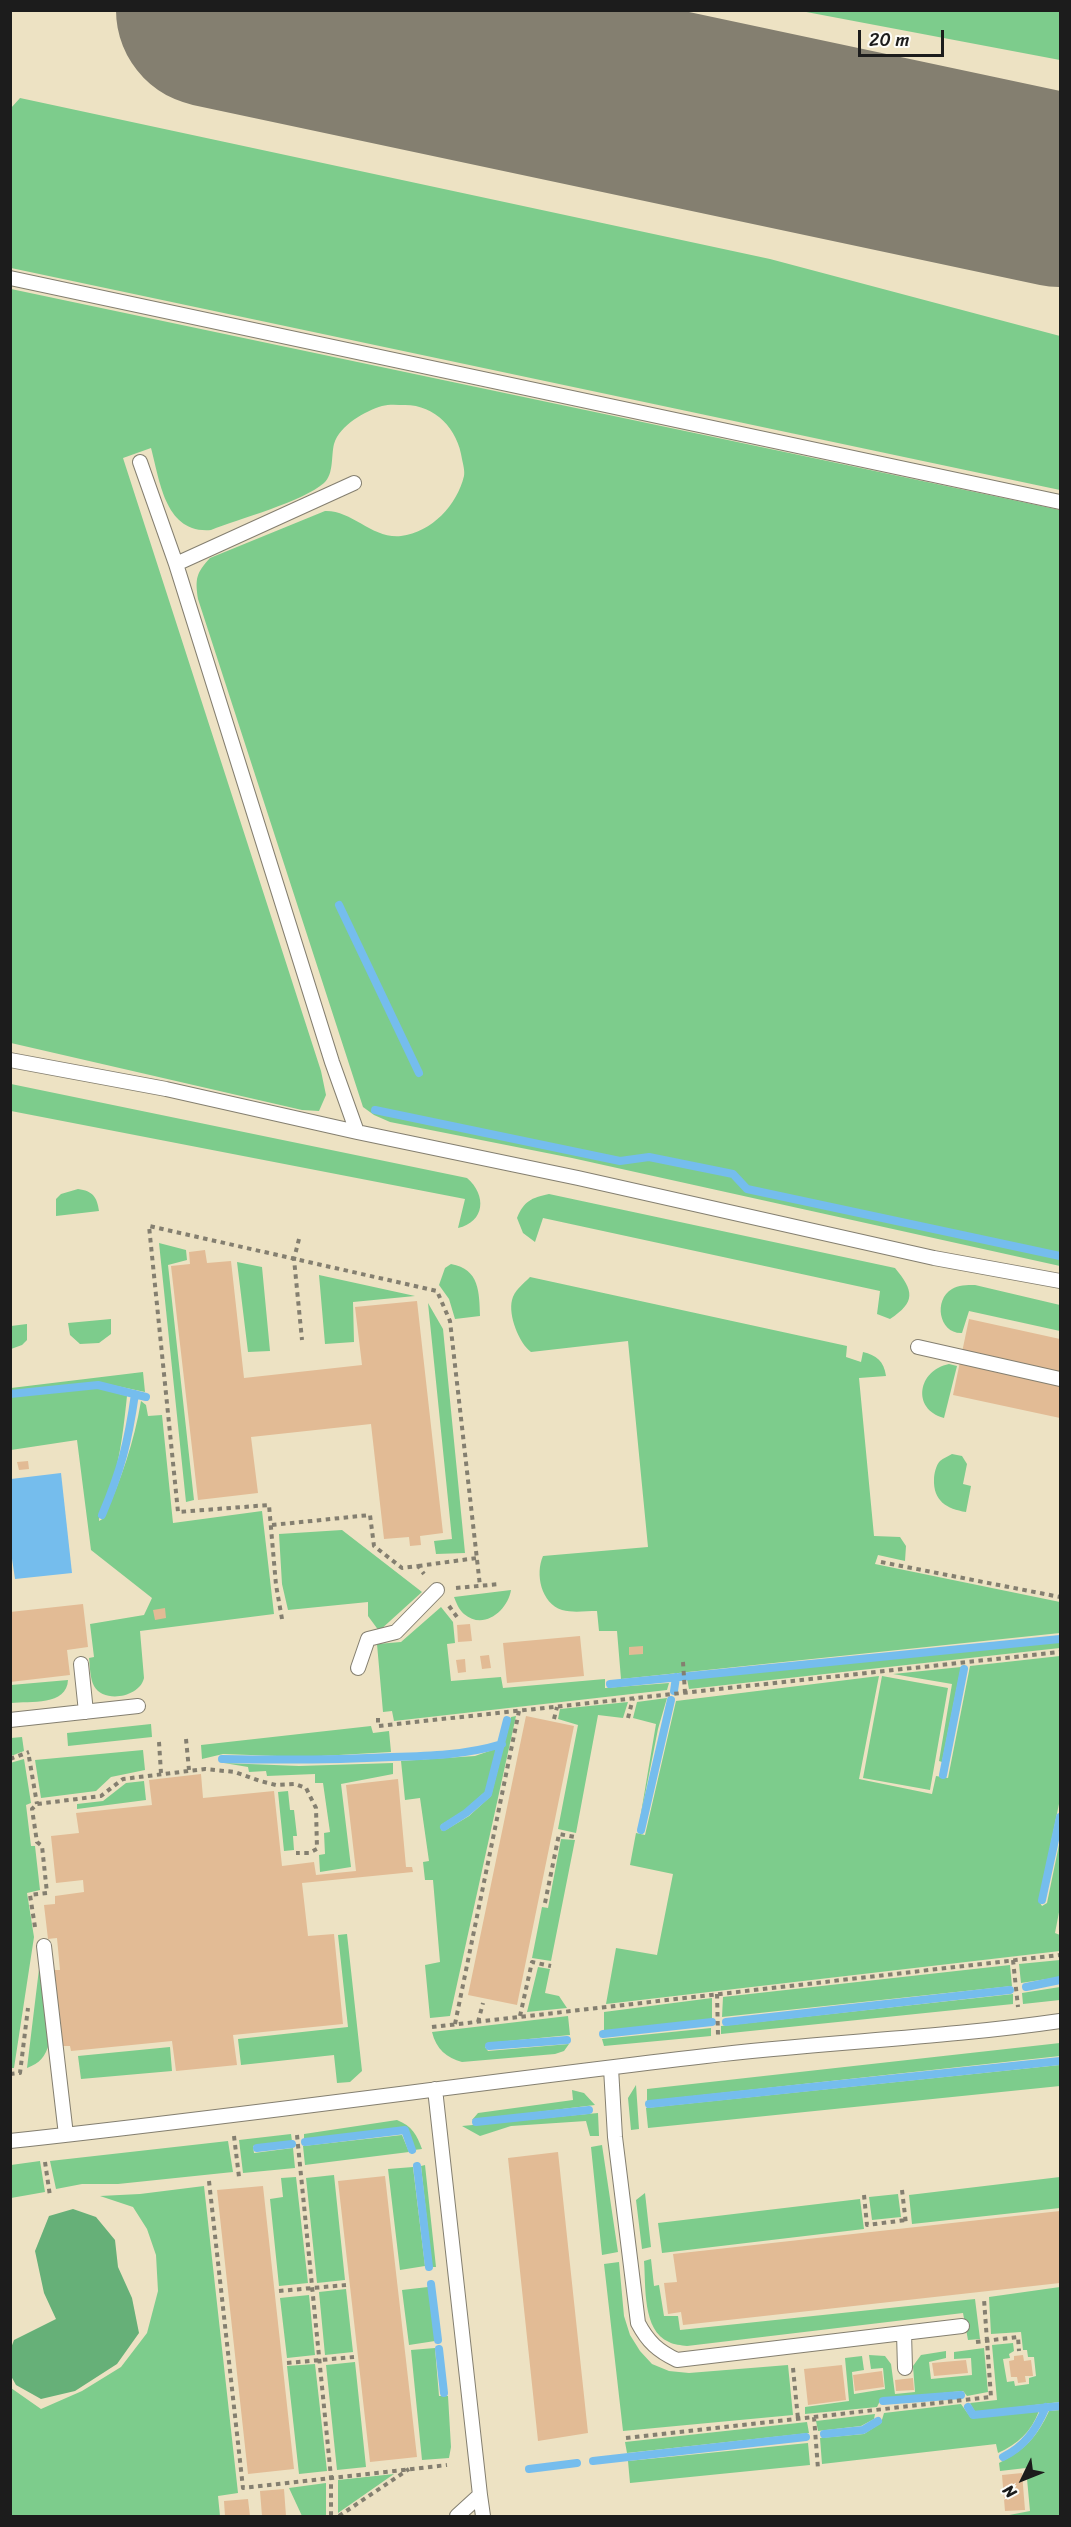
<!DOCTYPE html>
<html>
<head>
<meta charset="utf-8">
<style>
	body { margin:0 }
	#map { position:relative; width:1071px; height:2527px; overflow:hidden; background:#ede2c3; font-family:Sriracha,sans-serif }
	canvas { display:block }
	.frame { position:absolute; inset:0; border:12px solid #1c1c1c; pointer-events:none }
	.north { position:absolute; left:993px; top:2449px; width:60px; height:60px; -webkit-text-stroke:4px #fdfcf7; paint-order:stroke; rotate:227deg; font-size:16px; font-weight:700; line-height:24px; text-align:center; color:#1c1c1c }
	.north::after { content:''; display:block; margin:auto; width:21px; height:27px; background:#1c1c1c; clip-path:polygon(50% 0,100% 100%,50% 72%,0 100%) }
	.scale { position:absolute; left:858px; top:30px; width:86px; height:27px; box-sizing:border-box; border:3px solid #1c1c1c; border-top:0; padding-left:8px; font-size:18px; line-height:21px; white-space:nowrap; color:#1c1c1c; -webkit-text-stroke:4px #fdfcf7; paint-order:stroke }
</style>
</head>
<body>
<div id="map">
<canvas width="1071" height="2527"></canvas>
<div class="frame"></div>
<div class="north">N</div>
<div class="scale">20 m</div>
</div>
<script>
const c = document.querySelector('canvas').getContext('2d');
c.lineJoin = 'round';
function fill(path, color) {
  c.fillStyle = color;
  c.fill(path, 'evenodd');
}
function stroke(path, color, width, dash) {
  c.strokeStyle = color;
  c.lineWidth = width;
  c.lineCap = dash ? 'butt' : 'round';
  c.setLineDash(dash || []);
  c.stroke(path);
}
const green = new Path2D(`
	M 801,11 L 1060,11 L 1060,60 Z
	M 20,98 L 770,259 L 1060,336 L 1060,490 L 11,268 L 11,108 Z
	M 11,289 L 1060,510 L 1060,1266 L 572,1158 L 390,1122 L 374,1115 L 363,1107 L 198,599 C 195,579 196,573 210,558 L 325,511 C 352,510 372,539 401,536 C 432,532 457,505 464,476 C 465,471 463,464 462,459 C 458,429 435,405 405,405 C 398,405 389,404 382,406 C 365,411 340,425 334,444 C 331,456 334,474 324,483 C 304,501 239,519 211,530 C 165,534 160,481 151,448 L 123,458 L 321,1071 L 326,1095 L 319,1111 L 302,1110 L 11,1043 Z
	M 11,1084 L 467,1178 C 487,1195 485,1222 458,1228 L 465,1199 L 11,1111 Z
	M 78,1189 C 93,1191 97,1197 99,1211 L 56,1216 L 56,1199 L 61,1194 Z
	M 549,1194 L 895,1268 C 914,1291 916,1302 890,1319 L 877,1314 L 880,1291 L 543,1218 L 535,1242 L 523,1233 L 517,1218 C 524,1201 531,1198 549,1194 Z
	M 159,1243 L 186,1250 L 187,1260 L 168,1265 L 194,1500 L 186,1502 Z
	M 237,1262 L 262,1267 L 270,1351 L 248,1352 Z
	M 451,1264 C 480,1269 479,1293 480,1316 L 455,1319 L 449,1299 L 439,1285 L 445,1268 Z
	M 319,1275 L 415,1296 L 353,1302 L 354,1342 L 325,1344 Z
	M 530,1277 L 847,1346 L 846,1357 L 861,1362 L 863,1352 C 876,1355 884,1361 886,1376 L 859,1378 L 874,1536 L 900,1537 L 906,1546 L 905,1561 L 878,1555 L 875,1564 L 1060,1602 L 1060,1633 L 621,1679 L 617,1631 L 599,1631 L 597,1611 C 585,1611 573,1613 562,1610 C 541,1603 535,1574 543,1556 L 648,1547 L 628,1341 L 531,1352 C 519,1343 508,1315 512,1300 C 514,1291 523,1284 530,1277 Z
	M 975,1285 L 1060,1305 L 1060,1331 L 969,1311 L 962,1333 C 939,1334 933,1300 952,1289 C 958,1285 967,1285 975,1285 Z
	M 428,1303 L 443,1329 L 465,1553 L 436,1554 L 434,1541 L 452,1539 Z
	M 111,1319 L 111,1334 L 99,1343 L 80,1344 L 70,1335 L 68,1323 Z
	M 27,1324 L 27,1340 L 22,1345 L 11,1349 L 11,1326 Z
	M 949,1364 L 957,1366 L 944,1418 C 911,1409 918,1370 949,1364 Z
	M 143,1372 L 145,1392 L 98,1382 L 11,1391 L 11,1388 Z
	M 98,1388 L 127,1396 C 124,1424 121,1453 113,1481 C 109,1495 99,1507 99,1521 L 104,1518 C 121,1479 134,1443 141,1401 L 146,1405 L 148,1416 L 162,1415 L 173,1523 L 262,1511 L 274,1614 L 140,1631 L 144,1678 C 140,1697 104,1704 94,1686 C 90,1679 90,1666 89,1658 L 94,1657 L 90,1624 L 144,1615 L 152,1598 L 91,1550 L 77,1440 L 11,1450 L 11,1397 Z
	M 952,1454 L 962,1456 L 967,1464 L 963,1484 L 971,1486 L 966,1512 C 947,1509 933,1501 934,1479 C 934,1474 936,1465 940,1461 C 943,1458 949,1456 952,1454 Z
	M 342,1530 L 422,1592 L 379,1631 L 368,1616 L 368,1602 L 288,1610 L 282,1584 L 279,1534 Z
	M 511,1590 C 508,1610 484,1631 464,1614 C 459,1610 456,1602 454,1597 Z
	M 441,1607 L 453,1622 L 455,1643 L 447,1644 L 451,1681 L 501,1677 L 503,1688 L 605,1679 L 605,1688 L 669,1683 L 667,1690 L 394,1721 L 392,1711 L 383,1712 L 377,1644 L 401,1642 Z
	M 1060,1641 L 1060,1648 L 689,1689 L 687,1679 Z
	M 1060,1656 L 1060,1799 L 1039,1901 L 1042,1906 L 1047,1903 L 1060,1840 L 1060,1907 L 1055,1933 L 1060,1935 L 1060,1951 L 606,2004 L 616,1948 L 657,1955 L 673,1874 L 630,1865 L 636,1833 L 645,1835 L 676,1701 L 879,1676 L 859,1779 L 932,1794 L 936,1776 L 948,1778 L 970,1666 Z
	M 961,1667 L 942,1762 L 939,1761 L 952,1684 L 893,1674 Z
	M 882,1676 L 948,1688 L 930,1790 L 863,1778 Z
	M 68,1680 C 67,1706 30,1701 11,1703 L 11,1685 Z
	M 667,1698 L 658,1729 L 639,1825 L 656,1724 L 633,1718 L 637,1702 Z
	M 628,1702 L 623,1718 L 598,1715 L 576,1833 L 558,1829 L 578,1725 L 558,1719 L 560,1709 Z
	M 516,1716 L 450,2016 L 430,2018 L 425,1965 L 440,1962 L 433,1880 L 425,1880 L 423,1862 L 429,1861 L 420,1798 L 405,1800 L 401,1761 L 475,1756 L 498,1748 L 486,1791 L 465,1810 L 441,1825 L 441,1830 L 444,1831 L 469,1816 L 491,1796 L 511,1717 Z
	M 151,1724 L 152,1737 L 68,1746 L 67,1733 Z
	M 371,1726 L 373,1733 L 389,1731 L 391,1752 L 304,1757 L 223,1754 L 202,1759 L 201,1745 Z
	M 22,1737 L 24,1751 L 11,1756 L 11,1738 Z
	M 143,1750 L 145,1770 L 111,1777 L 96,1791 L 41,1798 L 35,1760 Z
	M 24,1759 L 31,1803 L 26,1805 L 31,1846 L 35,1846 L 40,1890 L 27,1893 L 34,1937 L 14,2068 L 11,2068 L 10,1763 Z
	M 224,1763 L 299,1766 L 393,1763 L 393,1774 L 341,1784 L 351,1867 L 320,1872 L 319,1855 L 325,1854 L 324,1833 L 330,1832 L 323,1783 L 315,1783 L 315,1774 L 267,1776 L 266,1771 L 249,1772 L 248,1767 Z
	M 144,1781 L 146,1800 L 77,1809 L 77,1804 L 103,1801 L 126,1783 Z
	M 288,1791 L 290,1810 L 294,1810 L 297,1836 L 293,1836 L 294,1850 L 284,1851 L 278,1792 Z
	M 561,1839 L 575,1840 L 551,1961 L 532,1958 L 542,1907 L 548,1908 Z
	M 347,1934 L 362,2071 L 350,2082 L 337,2083 L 334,2055 L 241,2065 L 238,2039 L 348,2027 L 338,1935 Z
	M 1060,1960 L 1060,1977 L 1021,1983 L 1019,1964 Z
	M 40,1961 L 49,2044 C 45,2057 40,2063 27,2068 Z
	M 1010,1965 L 1012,1986 L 722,2017 L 723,1997 Z
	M 538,1967 L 550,1969 L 545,1993 L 559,1996 L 567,2008 L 527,2012 Z
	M 1060,1987 L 1060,2000 L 1023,2004 L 1022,1993 Z
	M 1013,1994 L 1013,2004 L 721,2034 L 721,2026 Z
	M 712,1998 L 712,2019 L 604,2031 L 604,2012 Z
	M 568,2016 L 570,2035 L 487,2043 L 485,2047 L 488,2051 L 569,2044 L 564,2051 L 555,2054 L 462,2062 C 447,2058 436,2049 432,2032 Z
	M 711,2028 L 711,2036 L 604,2046 L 602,2039 Z
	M 1060,2043 L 1060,2056 L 647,2101 L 647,2089 Z
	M 170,2047 L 172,2071 L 81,2079 L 78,2056 Z
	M 1060,2065 L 1060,2086 L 648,2128 L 646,2108 Z
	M 636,2085 L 639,2129 L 631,2130 L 628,2098 Z
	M 572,2090 L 584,2093 L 595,2105 L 472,2120 L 478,2113 L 573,2100 Z
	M 598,2113 L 599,2136 L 590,2136 L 586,2121 L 511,2126 L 480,2136 L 462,2126 Z
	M 397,2120 C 412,2126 417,2135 422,2149 L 414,2150 L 407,2128 L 304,2139 L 304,2134 Z
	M 291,2134 L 292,2141 L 253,2146 L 254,2153 L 293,2148 L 295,2168 L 243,2173 L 239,2140 Z
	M 402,2135 L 409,2152 L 305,2165 L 303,2146 Z
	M 228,2141 L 233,2172 L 118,2184 L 82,2184 L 56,2189 L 50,2161 Z
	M 602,2145 L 618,2252 L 602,2255 L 591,2147 Z
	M 40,2161 L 45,2192 L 11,2198 L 11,2165 Z
	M 425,2165 L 436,2267 L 432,2267 L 421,2166 Z
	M 413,2167 L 425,2266 L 400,2270 L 388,2169 Z
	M 334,2175 L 345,2280 L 317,2283 L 306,2178 Z
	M 296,2177 L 308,2283 L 279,2286 L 270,2199 L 283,2197 L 281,2178 Z
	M 1060,2177 L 1060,2208 L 912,2224 L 909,2195 Z
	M 204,2186 L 238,2493 L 218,2496 L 220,2516 L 11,2516 L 11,2388 L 41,2409 L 82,2391 L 121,2367 L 147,2333 L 158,2291 L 156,2255 L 147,2229 L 133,2207 L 100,2196 L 140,2194 Z
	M 645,2193 L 651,2247 L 642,2249 L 636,2200 Z
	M 898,2194 L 901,2217 L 872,2220 L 869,2197 Z
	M 860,2199 L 864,2229 L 662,2253 L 658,2223 Z
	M 651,2259 L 654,2286 L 659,2285 L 664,2316 L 678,2316 L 680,2330 L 975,2299 L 980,2339 L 968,2340 L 963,2313 L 687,2346 C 681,2345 674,2345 669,2342 C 642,2331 646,2285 644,2261 Z
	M 619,2262 L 624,2316 L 630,2335 L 640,2351 L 652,2364 L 669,2371 L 689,2373 L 788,2365 L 793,2415 L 623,2431 L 604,2264 Z
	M 428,2287 L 435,2341 L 409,2345 L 402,2290 Z
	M 1060,2287 L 1060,2402 L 975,2412 L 970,2403 L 997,2400 L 992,2345 L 1013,2343 L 1014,2351 L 1009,2354 L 1010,2358 L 1003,2359 L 1007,2382 L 1014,2381 L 1015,2386 L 1029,2384 L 1029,2378 L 1036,2376 L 1034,2357 L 1028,2357 L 1027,2350 L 1023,2350 L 1021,2332 L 991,2334 L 989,2297 Z
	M 346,2289 L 353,2352 L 325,2355 L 319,2292 Z
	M 309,2295 L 315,2355 L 287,2358 L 280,2298 Z
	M 435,2348 L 439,2396 L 448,2396 L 451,2447 L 449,2458 L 422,2460 L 411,2350 Z
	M 984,2348 L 988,2392 L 967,2396 L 963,2391 L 881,2399 L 877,2407 L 805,2414 L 805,2407 L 849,2401 L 845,2358 L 862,2356 L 864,2370 L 852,2372 L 854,2394 L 885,2389 L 883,2368 L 871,2369 L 869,2355 L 885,2356 L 891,2364 L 895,2394 L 915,2392 L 913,2366 L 921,2355 L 946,2351 L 946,2358 L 929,2362 L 931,2379 L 972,2375 L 971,2358 L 954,2359 L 954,2352 Z
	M 355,2362 L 366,2467 L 337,2470 L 326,2365 Z
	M 315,2364 L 327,2471 L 299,2474 L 287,2366 Z
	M 961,2404 L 971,2418 L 1039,2411 C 1031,2432 1018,2444 998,2453 L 996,2444 L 822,2464 L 820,2438 L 864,2434 L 881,2423 L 884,2413 Z
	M 1060,2410 L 1060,2516 L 1004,2516 L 1030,2511 L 1026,2468 L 1000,2471 L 999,2463 C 1025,2450 1037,2437 1049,2411 Z
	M 875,2414 L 874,2419 L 861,2426 L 818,2431 L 816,2421 Z
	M 807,2422 L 809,2433 L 627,2453 L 625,2442 Z
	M 808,2443 L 810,2465 L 630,2483 L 628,2461 Z
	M 394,2474 L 338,2513 L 338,2480 Z
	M 326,2483 L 326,2516 L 302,2516 L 289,2488 Z`);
const forest = new Path2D(`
	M 73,2209 L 96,2217 L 115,2240 L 118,2267 L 132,2298 L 139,2333 L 117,2364 L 75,2391 L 41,2399 L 16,2385 L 11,2376 L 11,2348 L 14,2340 L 56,2319 L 44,2293 L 35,2251 L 49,2216 Z`);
const water = new Path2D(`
	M 61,1473 L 72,1573 L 15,1579 L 10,1545 L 11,1479 Z`);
const stream = new Path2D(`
	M 339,905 L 419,1073
	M 375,1110 L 620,1161 L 649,1157 L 733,1174 L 747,1189 L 1060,1256
	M 10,1394 L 98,1385 L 146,1397
	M 102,1515 C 121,1470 128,1443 135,1394
	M 610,1684 L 1060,1639
	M 674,1691 L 676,1677
	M 222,1759 C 279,1760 335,1760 392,1757 C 429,1756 466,1755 502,1744
	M 943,1775 L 964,1669
	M 444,1827 L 466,1813 L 488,1794 L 507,1720
	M 641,1830 L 671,1700
	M 1042,1900 L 1060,1817
	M 1026,1987 L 1060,1980
	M 726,2022 L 1010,1990
	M 603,2034 L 712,2022
	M 489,2046 L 567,2040
	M 649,2104 L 1060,2061
	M 476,2122 L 589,2110
	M 305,2142 L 405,2130 L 412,2150
	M 257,2148 L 292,2144
	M 417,2166 L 429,2267
	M 431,2284 L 438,2340
	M 439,2349 L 444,2393
	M 883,2401 L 961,2395
	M 968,2407 L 973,2415 L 1060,2406
	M 824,2434 L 863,2430 L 878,2421
	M 1003,2457 C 1025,2446 1036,2430 1046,2407
	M 593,2461 L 806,2437
	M 529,2469 L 577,2463`);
const runway = new Path2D(`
	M 213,10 L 1060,190`);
const building = new Path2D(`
	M 205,1250 L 207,1263 L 231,1261 L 244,1378 L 362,1365 L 355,1307 L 417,1301 L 443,1533 L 420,1536 L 421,1545 L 410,1546 L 409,1537 L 384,1539 L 371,1424 L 251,1437 L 258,1493 L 198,1500 L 171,1266 L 190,1264 L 189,1252 Z
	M 969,1319 L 1060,1339 L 1060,1418 L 953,1395 Z
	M 28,1461 L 29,1469 L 19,1470 L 17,1462 Z
	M 83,1604 L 88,1647 L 67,1650 L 70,1675 L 10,1682 L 10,1612 Z
	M 165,1608 L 166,1618 L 155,1620 L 153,1610 Z
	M 470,1624 L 472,1641 L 458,1642 L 457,1625 Z
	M 580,1636 L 584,1676 L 507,1683 L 503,1643 Z
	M 643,1646 L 643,1654 L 629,1655 L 629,1647 Z
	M 489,1655 L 491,1668 L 482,1669 L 480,1656 Z
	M 465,1659 L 466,1672 L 458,1673 L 456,1660 Z
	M 526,1716 L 574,1726 L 517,2005 L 468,1995 Z
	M 201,1774 L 203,1798 L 274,1791 L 282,1866 L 314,1862 L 316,1875 L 356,1871 L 346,1785 L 398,1779 L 406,1867 L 412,1867 L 413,1872 L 302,1883 L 308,1936 L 334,1934 L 343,2024 L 233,2035 L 237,2065 L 176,2071 L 172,2041 L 71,2051 L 70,2046 L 61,2046 L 53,1970 L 60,1970 L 57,1938 L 48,1939 L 44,1905 L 55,1904 L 55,1896 L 84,1892 L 83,1880 L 56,1883 L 51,1836 L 79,1833 L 76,1813 L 152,1805 L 149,1780 Z
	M 558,2152 L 588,2433 L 538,2441 L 508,2158 Z
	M 385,2176 L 417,2457 L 370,2462 L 338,2181 Z
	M 263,2186 L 294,2469 L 248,2474 L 217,2190 Z
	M 1060,2211 L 1060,2283 L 683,2325 L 681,2312 L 668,2314 L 664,2283 L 677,2282 L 673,2254 Z
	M 1023,2355 L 1024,2361 L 1031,2360 L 1033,2376 L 1025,2376 L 1026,2382 L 1018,2383 L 1017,2377 L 1011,2377 L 1009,2361 L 1014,2360 L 1014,2356 Z
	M 966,2360 L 968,2373 L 934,2376 L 932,2363 Z
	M 842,2365 L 846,2400 L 808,2405 L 804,2369 Z
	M 882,2371 L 884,2387 L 855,2391 L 853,2375 Z
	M 913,2378 L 914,2390 L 896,2391 L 895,2380 Z
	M 1022,2473 L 1025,2510 L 1005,2511 L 1002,2475 Z
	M 284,2489 L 286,2516 L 262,2516 L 260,2491 Z
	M 248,2499 L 250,2516 L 225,2516 L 224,2501 Z`);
const path = new Path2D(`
	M 299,1239 L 294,1259 L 302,1340
	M 272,1525 L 370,1515 L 374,1546 L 402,1568 L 418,1566 L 424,1574
	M 881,1562 L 1060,1597
	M 418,1566 L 477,1558
	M 456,1588 L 500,1584
	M 449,1606 L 457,1617
	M 282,1619 L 276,1585 L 269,1505 L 178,1512 L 149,1226 L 437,1291 L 450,1321 L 480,1586
	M 683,1662 L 685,1693
	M 378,1718 L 378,1726 L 1060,1652
	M 628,1718 L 633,1698
	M 554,1719 L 557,1707
	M 186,1739 L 189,1770
	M 159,1742 L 161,1773
	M 29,1757 L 37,1804
	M 10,1759 L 29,1752
	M 545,1903 L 559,1834 L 575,1837
	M 35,1927 L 30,1895 L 47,1893 L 42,1846 L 37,1842 L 32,1809 L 37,1804 L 101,1796 L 123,1779 L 205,1769 L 235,1772 L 260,1781 L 276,1785 L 295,1784 L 306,1788 L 316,1808 L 317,1849 L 309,1853 L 296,1853
	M 1013,1960 L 1018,2007
	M 717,1994 L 718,2035
	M 520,2016 L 532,1962 L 551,1966
	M 478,2022 L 483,2003
	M 455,2024 L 519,1711
	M 432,2027 L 1060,1955
	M 10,2074 L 20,2073 L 28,2008
	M 297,2135 L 331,2477 L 331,2516
	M 234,2136 L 239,2177
	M 45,2162 L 50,2196
	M 209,2181 L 243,2488 L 447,2465
	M 902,2190 L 906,2224
	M 864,2195 L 867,2225 L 906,2220
	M 279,2291 L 346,2285
	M 976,2342 L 1018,2337 L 1019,2351
	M 287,2363 L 354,2357
	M 793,2368 L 798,2419
	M 814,2417 L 818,2469
	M 626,2438 L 991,2397 L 984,2299
	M 339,2516 L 409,2469`);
const service = new Path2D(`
	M 10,278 L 1060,502
	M 140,462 L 176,564 L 332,1062 L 357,1132
	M 176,564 L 354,483
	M 10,1060 L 166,1089 L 357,1132 L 578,1178 L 934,1258 L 1060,1281
	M 918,1347 L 1060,1379
	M 81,1664 L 86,1712
	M 358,1668 L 368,1639 L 396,1632 L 437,1590
	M 10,1720 L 138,1706
	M 44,1946 L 66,2135
	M 611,2068 L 615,2137 L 638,2323 C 648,2342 658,2351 677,2360 L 962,2326
	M 435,2089 L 480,2495 L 457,2516
	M 10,2141 C 243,2116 474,2083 706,2056 C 824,2042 943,2038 1060,2021
	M 904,2333 L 905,2368
	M 480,2495 L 483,2516`);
fill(green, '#7dcc8c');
fill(forest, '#66b078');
fill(water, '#75bded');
stroke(stream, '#75bded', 8);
stroke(runway, '#847f70', 194);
fill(building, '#e2bb95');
stroke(service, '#847f70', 16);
stroke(path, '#847f70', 4, [4.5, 4.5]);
stroke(service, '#fff', 14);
</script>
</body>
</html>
